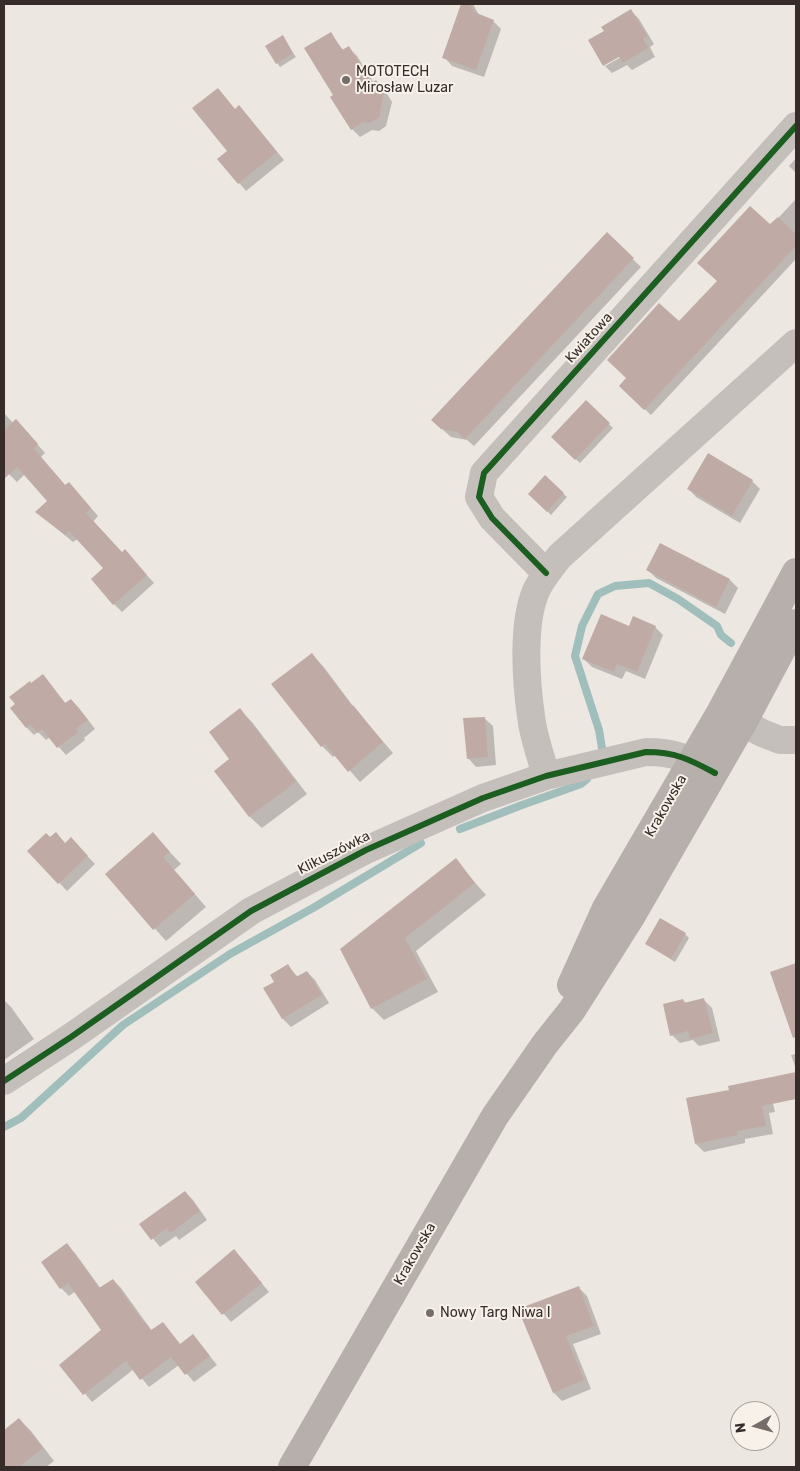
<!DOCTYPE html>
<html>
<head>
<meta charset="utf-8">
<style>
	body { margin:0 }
	#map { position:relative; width:800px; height:1471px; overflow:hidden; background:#ede7e2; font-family:Rubik,sans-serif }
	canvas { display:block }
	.frame { position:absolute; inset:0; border:5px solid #362c29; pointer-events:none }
	.north { position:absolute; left:730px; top:1401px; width:50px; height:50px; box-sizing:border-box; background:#f8f1ea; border:1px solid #aaa29d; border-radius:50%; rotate:263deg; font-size:14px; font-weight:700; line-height:20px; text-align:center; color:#362c29 }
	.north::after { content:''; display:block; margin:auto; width:18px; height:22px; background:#766d6a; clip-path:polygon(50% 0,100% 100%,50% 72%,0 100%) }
</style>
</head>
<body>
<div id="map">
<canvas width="800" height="1471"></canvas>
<div class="frame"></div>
<div class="north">N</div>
</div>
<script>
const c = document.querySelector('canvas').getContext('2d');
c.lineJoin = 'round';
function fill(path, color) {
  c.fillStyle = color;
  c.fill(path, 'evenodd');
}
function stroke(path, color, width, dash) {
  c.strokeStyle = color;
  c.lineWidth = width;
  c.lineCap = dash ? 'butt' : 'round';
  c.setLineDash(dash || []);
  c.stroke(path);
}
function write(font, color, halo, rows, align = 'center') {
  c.font = font + ' Rubik,sans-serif';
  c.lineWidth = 4;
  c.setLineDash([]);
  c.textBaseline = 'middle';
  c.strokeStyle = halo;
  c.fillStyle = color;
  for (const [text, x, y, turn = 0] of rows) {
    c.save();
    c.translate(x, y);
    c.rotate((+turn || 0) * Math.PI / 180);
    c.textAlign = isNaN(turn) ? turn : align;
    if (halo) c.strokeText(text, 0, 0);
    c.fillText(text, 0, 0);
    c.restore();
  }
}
const shadow = new Path2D(`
	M 462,4 L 473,4 L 479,15 L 493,21 L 501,29 L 484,77 L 452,66 L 444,57 Z
	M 631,11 L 639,19 L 654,44 L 650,47 L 655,57 L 632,70 L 627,65 L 612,73 L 605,66 L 625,55 L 624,52 L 604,65 L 605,31 Z
	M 330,33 L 344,51 L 349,48 L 357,56 L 374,83 L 376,81 L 384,89 L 392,102 L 386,126 L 379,131 L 372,130 L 360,137 L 352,129 L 335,96 Z
	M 282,37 L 296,57 L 280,67 L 277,63 Z
	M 218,89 L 235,110 L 246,114 L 284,160 L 246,191 L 219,159 L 228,151 Z
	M 796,158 L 796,173 L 789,166 Z
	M 796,199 L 796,259 L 651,415 L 620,386 Z
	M 607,234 L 641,267 L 474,446 L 467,440 L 451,437 L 441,428 Z
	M 586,402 L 613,428 L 580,463 L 552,437 Z
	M 4,413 L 13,423 L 24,429 L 45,453 L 41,457 L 66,486 L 77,492 L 98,516 L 93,522 L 122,553 L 132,559 L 154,583 L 122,612 L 114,604 L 105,568 L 78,539 L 73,542 L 37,512 L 49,501 L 25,474 L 17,482 L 4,469 Z
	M 545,477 L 567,497 L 551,515 L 530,494 Z
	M 752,481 L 760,489 L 740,523 L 696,497 L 688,488 Z
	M 661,545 L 730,580 L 738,588 L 725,614 L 656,578 L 648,570 Z
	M 655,627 L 663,635 L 645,679 L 626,671 L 622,679 L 592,667 L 583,658 L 630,628 Z
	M 312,655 L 323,666 L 356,710 L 393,753 L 360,782 L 336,755 L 333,757 L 322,746 Z
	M 32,684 L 50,684 L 66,704 L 71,700 L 79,708 L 95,729 L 84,738 L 85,740 L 66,755 L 50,737 L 46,740 L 38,732 L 34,735 L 26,727 Z
	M 240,710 L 252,722 L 307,794 L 262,828 L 250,817 L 216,771 L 231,759 Z
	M 484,718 L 493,726 L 496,765 L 476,767 L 468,758 Z
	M 153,834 L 181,864 L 174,870 L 206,907 L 166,941 L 106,874 Z
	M 50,839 L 66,844 L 71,839 L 95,864 L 67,891 L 29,851 Z
	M 455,860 L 486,895 L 416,951 L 438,992 L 384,1020 L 372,1008 L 341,950 Z
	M 685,934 L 689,938 L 675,962 L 647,944 Z
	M 796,964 L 796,1016 L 792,1018 L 771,972 Z
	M 288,966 L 298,977 L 307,972 L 315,980 L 329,1003 L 291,1027 L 283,1019 L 264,989 L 275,982 Z
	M 4,1000 L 11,1007 L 34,1039 L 4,1060 Z
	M 683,1000 L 687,1004 L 704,1000 L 712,1008 L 720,1041 L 699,1046 L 693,1040 L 680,1043 L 672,1035 Z
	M 796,1054 L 796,1069 L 791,1055 Z
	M 769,1088 L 775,1112 L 769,1113 L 773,1134 L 745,1139 L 745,1143 L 704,1152 L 696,1144 Z
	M 185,1192 L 193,1200 L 207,1220 L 179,1240 L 176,1236 L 160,1247 L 141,1224 Z
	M 67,1245 L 75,1253 L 101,1289 L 113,1280 L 121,1288 L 152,1331 L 163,1324 L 181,1345 L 193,1335 L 217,1365 L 194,1382 L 179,1365 L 149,1387 L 134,1369 L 92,1402 L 61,1365 L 103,1330 L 76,1291 L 69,1296 L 61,1288 Z
	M 242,1259 L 269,1292 L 231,1322 L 196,1282 Z
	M 579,1288 L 587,1296 L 601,1334 L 573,1344 L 591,1389 L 562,1401 L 554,1393 L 519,1310 Z
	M 19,1419 L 31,1431 L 54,1461 L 46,1467 L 4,1467 L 4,1431 Z`);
const stream = new Path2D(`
	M 602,748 L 599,730 L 575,656 L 582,626 L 598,594 L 615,586 L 649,583 L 678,599 L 717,626 L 721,635 L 731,643
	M 460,829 L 522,805 L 581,784 L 587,779
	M 4,1127 L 21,1118 L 123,1025 L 230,954 L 313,908 L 421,843`);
const building = new Path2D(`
	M 461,4 L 470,4 L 474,12 L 494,20 L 476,70 L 442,58 Z
	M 631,9 L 647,36 L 643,38 L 648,48 L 623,63 L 619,57 L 603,66 L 588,40 L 604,31 L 601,27 Z
	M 331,32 L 342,50 L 349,46 L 372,83 L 376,80 L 384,93 L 379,118 L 370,123 L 363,122 L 351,130 L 330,97 L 333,95 L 304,48 Z
	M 283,35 L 293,53 L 276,64 L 265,46 Z
	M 218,88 L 235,109 L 239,105 L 277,152 L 238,184 L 217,159 L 227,151 L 192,108 Z
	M 750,206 L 770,224 L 778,217 L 796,234 L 796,246 L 644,410 L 619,386 L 626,378 L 607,360 L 659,303 L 679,321 L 717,281 L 697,263 Z
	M 607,232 L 634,258 L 465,439 L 457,432 L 441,429 L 431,420 Z
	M 586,400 L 610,423 L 575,460 L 551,437 Z
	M 16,419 L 38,444 L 34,449 L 65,485 L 69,482 L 91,508 L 86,513 L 122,552 L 125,549 L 147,575 L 113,605 L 91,579 L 103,568 L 69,531 L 65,535 L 35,512 L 47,501 L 17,467 L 4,479 L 4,430 Z
	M 708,453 L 753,480 L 732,516 L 687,489 Z
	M 545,475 L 564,493 L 547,512 L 528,494 Z
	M 660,543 L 730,579 L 716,607 L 646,570 Z
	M 601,614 L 629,626 L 633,616 L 656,626 L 637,672 L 617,664 L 614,672 L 582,659 Z
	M 312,653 L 352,706 L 353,705 L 383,742 L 348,772 L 325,744 L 321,747 L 271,684 Z
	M 43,674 L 65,703 L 71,699 L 88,720 L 76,729 L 78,732 L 57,748 L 42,729 L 38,733 L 30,724 L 26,728 L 10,708 L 15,704 L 9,697 L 30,681 L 31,683 Z
	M 240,708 L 296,782 L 249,817 L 214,771 L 229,759 L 209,732 Z
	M 485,717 L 488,757 L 467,759 L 463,718 Z
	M 56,832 L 65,843 L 71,837 L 88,856 L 58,884 L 27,851 L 46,833 L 50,837 Z
	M 153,832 L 170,852 L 163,857 L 195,894 L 153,930 L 105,874 Z
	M 456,858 L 475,883 L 405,938 L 427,979 L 371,1009 L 340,949 Z
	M 660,918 L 686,933 L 671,959 L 645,944 Z
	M 796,963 L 796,1037 L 793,1038 L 770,972 Z
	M 288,964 L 296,977 L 307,971 L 322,995 L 282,1019 L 263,988 L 274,982 L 270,975 Z
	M 704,998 L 713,1033 L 690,1039 L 688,1031 L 670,1036 L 663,1004 L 683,999 L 684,1003 Z
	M 796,1072 L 796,1099 L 762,1106 L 766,1126 L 737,1131 L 738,1135 L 695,1144 L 686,1098 L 729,1090 L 728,1086 Z
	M 185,1191 L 200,1211 L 170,1233 L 167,1228 L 151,1240 L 139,1224 Z
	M 67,1243 L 99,1288 L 113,1279 L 144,1323 L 145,1322 L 151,1330 L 163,1322 L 180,1344 L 193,1334 L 210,1356 L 185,1375 L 171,1357 L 140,1380 L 126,1361 L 83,1395 L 59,1365 L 101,1330 L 68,1283 L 60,1289 L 41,1262 Z
	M 234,1249 L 262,1283 L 222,1315 L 195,1282 Z
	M 579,1286 L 594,1326 L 566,1336 L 584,1380 L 553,1393 L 518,1309 Z
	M 19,1418 L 43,1448 L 19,1467 L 4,1467 L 4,1430 Z`);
const minor = new Path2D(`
	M 546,573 L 492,518 L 479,497 L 484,473 L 796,126
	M 722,711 L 762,733 L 780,740 L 796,740
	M 546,776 C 541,756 533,736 531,716 C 526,681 522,623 536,591 C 542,578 551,567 560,556 L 796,343
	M 4,1081 L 71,1037 L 251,911 L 366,850 L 483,798 L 546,776 L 646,752 C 674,752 688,758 713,772`);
const secondary = new Path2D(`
	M 571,985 L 606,908 L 721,711 L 796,572
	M 292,1467 L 495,1116 L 545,1044 L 572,1010 L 631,917 L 743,723 L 796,623`);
const cycleway = new Path2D(`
	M 546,573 L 492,518 L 479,497 L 484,473 L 796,126
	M 4,1081 L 71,1037 L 251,911 L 366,850 L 483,798 L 546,776 L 646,752 C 675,752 689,759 715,773`);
const markers = [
	[346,80,5,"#766d6a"],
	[430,1313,5,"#766d6a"]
];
const poiNames = [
	["MOTOTECH",356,72],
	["Mirosław Luzar",356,88],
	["Nowy Targ Niwa I",440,1313]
];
const streetNames = [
	["Kwiatowa",589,338,-48],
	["Krakowska",666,806,-60],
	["Klikuszówka",334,853,-27],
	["Krakowska",415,1254,-60]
];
fill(shadow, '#0003');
stroke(stream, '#a0bebb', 8);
fill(building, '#bfaaa5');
stroke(minor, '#c5bfbb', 28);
stroke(secondary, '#b6afac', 28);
stroke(cycleway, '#1b5e20', 6);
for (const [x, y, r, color] of markers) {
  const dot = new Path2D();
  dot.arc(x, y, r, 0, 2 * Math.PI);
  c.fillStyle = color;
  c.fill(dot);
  stroke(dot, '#f8f1ea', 2);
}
write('14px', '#362c29', '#f8f1ea', poiNames, 'left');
write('14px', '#362c29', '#f8f1ea', streetNames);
</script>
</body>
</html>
